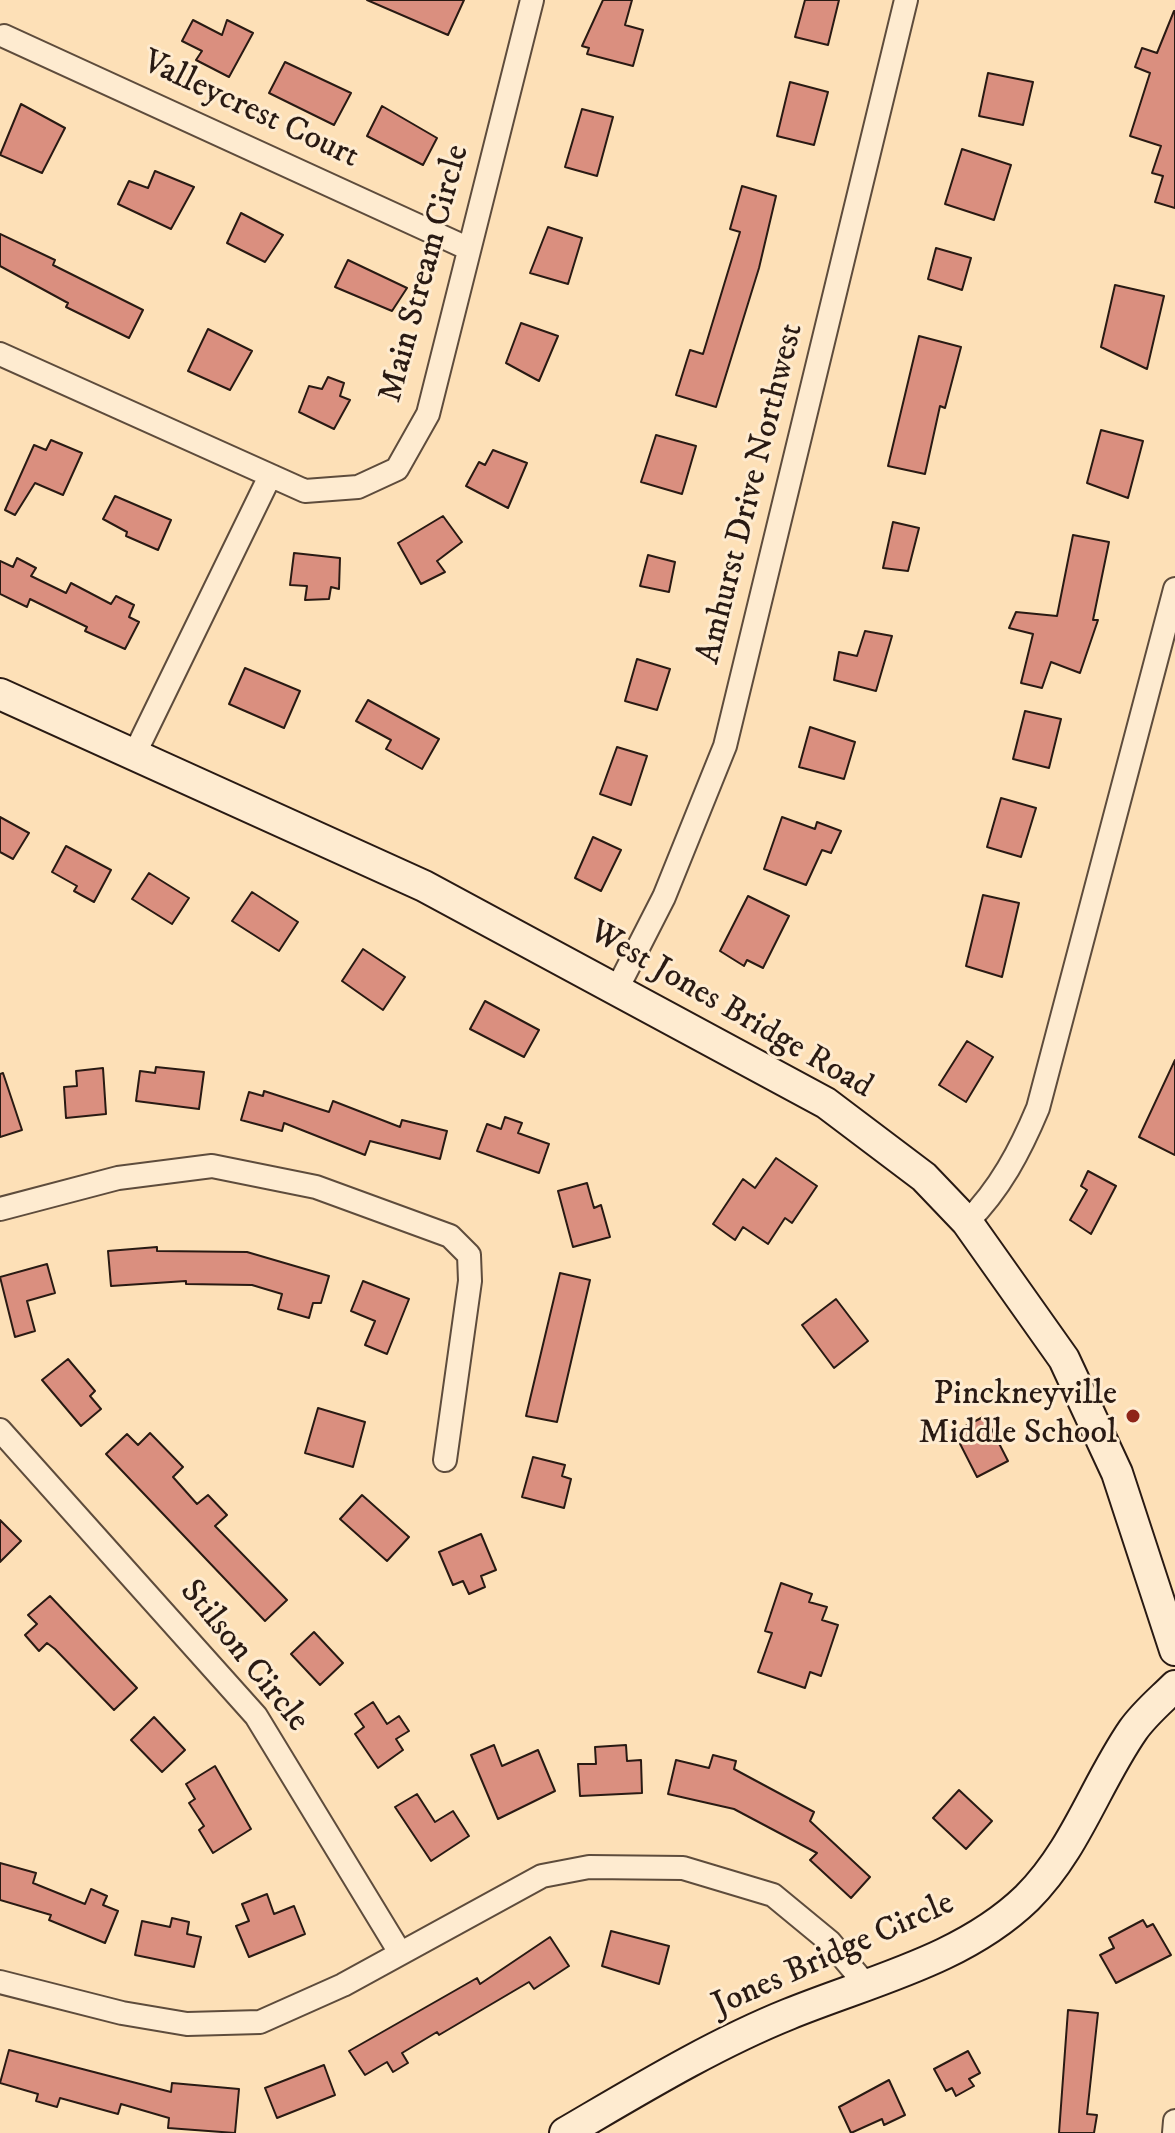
<!DOCTYPE html>
<html>
<head>
<meta charset="utf-8">
<style>
	body { margin:0 }
	canvas { display:block; background:#fde0b7 }
</style>
</head>
<body>
<canvas width="1175" height="2133"></canvas>
<script>
const c = document.querySelector('canvas').getContext('2d');
c.lineJoin = 'round';
function fill(path, color) {
  c.fillStyle = color;
  c.fill(path, 'evenodd');
}
function stroke(path, color, width, dash) {
  c.strokeStyle = color;
  c.lineWidth = width;
  c.lineCap = dash ? 'butt' : 'round';
  c.setLineDash(dash || []);
  c.stroke(path);
}
function write(font, color, halo, rows, align = 'center') {
  c.font = font + ' "IM FELL DW Pica",serif';
  c.lineWidth = 6;
  c.setLineDash([]);
  c.textBaseline = 'middle';
  c.strokeStyle = halo;
  c.fillStyle = color;
  for (const [text, x, y, turn = 0] of rows) {
    c.save();
    c.translate(x, y);
    c.rotate((+turn || 0) * Math.PI / 180);
    c.textAlign = isNaN(turn) ? turn : align;
    if (halo) c.strokeText(text, 0, 0);
    c.fillText(text, 0, 0);
    c.restore();
  }
}
const building = new Path2D(`
	M 367,0 L 464,0 L 448,35 Z
	M 603,0 L 632,0 L 625,25 L 643,30 L 633,66 L 587,54 L 589,48 L 582,46 Z
	M 805,0 L 839,0 L 828,45 L 795,37 Z
	M 1174,11 L 1175,11 L 1175,208 L 1155,202 L 1163,176 L 1152,173 L 1161,146 L 1130,136 L 1150,73 L 1135,67 L 1142,48 L 1157,53 Z
	M 193,20 L 222,35 L 227,20 L 253,33 L 229,77 L 196,60 L 202,51 L 182,41 Z
	M 285,62 L 351,93 L 334,125 L 269,93 Z
	M 988,73 L 1033,82 L 1023,125 L 979,116 Z
	M 790,82 L 828,92 L 814,145 L 777,136 Z
	M 21,104 L 65,128 L 42,173 L 0,155 Z
	M 382,106 L 437,138 L 423,165 L 367,136 Z
	M 582,109 L 613,117 L 597,176 L 565,167 Z
	M 962,149 L 1011,165 L 994,220 L 945,204 Z
	M 155,171 L 194,187 L 171,229 L 118,204 L 129,181 L 148,188 Z
	M 742,186 L 776,196 L 759,268 L 716,407 L 676,395 L 690,350 L 703,354 L 740,232 L 730,229 Z
	M 241,213 L 283,235 L 265,262 L 227,243 Z
	M 548,227 L 582,238 L 568,284 L 530,273 Z
	M 0,234 L 55,260 L 53,265 L 143,310 L 129,338 L 66,307 L 68,303 L 0,266 Z
	M 936,248 L 971,258 L 962,290 L 928,279 Z
	M 348,260 L 407,288 L 392,311 L 335,287 Z
	M 1115,285 L 1164,296 L 1147,369 L 1101,347 Z
	M 521,323 L 558,336 L 539,381 L 506,363 Z
	M 208,329 L 252,351 L 230,390 L 188,371 Z
	M 919,336 L 961,347 L 945,408 L 940,406 L 925,474 L 888,466 Z
	M 328,377 L 344,383 L 340,396 L 350,400 L 334,429 L 299,412 L 309,386 L 322,389 Z
	M 1101,430 L 1143,441 L 1128,498 L 1087,483 Z
	M 656,435 L 696,446 L 682,494 L 641,482 Z
	M 51,440 L 82,453 L 63,495 L 35,483 L 15,515 L 5,510 L 34,445 L 46,450 Z
	M 493,450 L 527,463 L 508,508 L 466,486 L 479,462 L 485,465 Z
	M 115,496 L 171,520 L 158,550 L 126,536 L 127,532 L 103,519 Z
	M 443,516 L 462,542 L 437,561 L 445,572 L 421,584 L 398,543 Z
	M 893,522 L 919,528 L 908,571 L 883,568 Z
	M 1073,535 L 1109,542 L 1093,620 L 1098,620 L 1080,673 L 1051,662 L 1042,688 L 1021,683 L 1033,634 L 1009,628 L 1016,612 L 1057,616 Z
	M 294,553 L 340,558 L 339,589 L 331,587 L 329,599 L 305,600 L 307,586 L 290,585 Z
	M 648,555 L 675,562 L 669,592 L 640,586 Z
	M 17,558 L 36,568 L 31,576 L 66,593 L 71,583 L 111,604 L 116,596 L 134,605 L 129,617 L 139,622 L 125,649 L 85,631 L 87,627 L 30,599 L 27,607 L 0,594 L 0,561 L 13,567 Z
	M 865,631 L 892,636 L 876,691 L 834,680 L 839,652 L 857,656 Z
	M 637,659 L 670,669 L 657,710 L 625,701 Z
	M 245,668 L 300,691 L 284,728 L 229,704 Z
	M 368,700 L 439,739 L 422,769 L 386,749 L 391,740 L 356,721 Z
	M 1025,711 L 1061,719 L 1049,768 L 1013,759 Z
	M 810,727 L 855,742 L 844,779 L 799,767 Z
	M 617,747 L 647,756 L 631,805 L 600,794 Z
	M 1001,798 L 1036,808 L 1021,857 L 987,847 Z
	M 0,817 L 29,833 L 13,859 L 0,852 Z
	M 782,817 L 815,829 L 817,822 L 841,831 L 831,853 L 822,850 L 806,885 L 764,869 Z
	M 593,837 L 621,850 L 601,891 L 575,878 Z
	M 66,846 L 111,870 L 94,902 L 74,891 L 77,886 L 52,872 Z
	M 149,873 L 189,898 L 172,924 L 132,899 Z
	M 252,892 L 298,922 L 279,951 L 232,921 Z
	M 983,895 L 1019,903 L 1002,977 L 966,966 Z
	M 748,896 L 789,916 L 763,968 L 747,960 L 744,966 L 720,951 Z
	M 363,949 L 405,977 L 383,1010 L 342,981 Z
	M 485,1001 L 539,1030 L 524,1057 L 470,1029 Z
	M 967,1041 L 993,1057 L 966,1102 L 939,1085 Z
	M 1175,1060 L 1175,1155 L 1139,1137 Z
	M 156,1067 L 204,1072 L 199,1109 L 136,1101 L 140,1071 L 155,1073 Z
	M 103,1068 L 106,1114 L 66,1118 L 64,1087 L 77,1086 L 76,1071 Z
	M 3,1073 L 22,1130 L 0,1137 L 0,1074 Z
	M 264,1091 L 329,1112 L 333,1101 L 400,1127 L 402,1120 L 447,1131 L 440,1159 L 370,1141 L 365,1155 L 284,1123 L 282,1131 L 241,1120 L 249,1092 L 263,1096 Z
	M 505,1117 L 522,1123 L 518,1133 L 549,1144 L 539,1173 L 477,1151 L 487,1124 L 501,1129 Z
	M 776,1158 L 817,1186 L 792,1223 L 785,1218 L 768,1244 L 743,1227 L 735,1240 L 713,1224 L 743,1179 L 755,1188 Z
	M 1088,1171 L 1116,1186 L 1091,1234 L 1070,1220 L 1087,1190 L 1081,1186 Z
	M 587,1183 L 594,1208 L 601,1205 L 610,1237 L 573,1247 L 558,1191 Z
	M 157,1247 L 157,1251 L 247,1252 L 329,1276 L 321,1303 L 313,1303 L 309,1318 L 278,1309 L 282,1294 L 252,1285 L 186,1284 L 186,1281 L 111,1286 L 108,1251 Z
	M 47,1264 L 55,1293 L 27,1301 L 35,1331 L 15,1337 L 0,1277 Z
	M 560,1273 L 590,1280 L 557,1422 L 526,1416 Z
	M 363,1281 L 409,1299 L 387,1354 L 365,1345 L 375,1321 L 351,1311 Z
	M 836,1299 L 868,1341 L 834,1368 L 802,1325 Z
	M 68,1359 L 95,1391 L 90,1396 L 101,1409 L 81,1426 L 42,1380 Z
	M 318,1408 L 365,1422 L 353,1467 L 305,1453 Z
	M 985,1416 L 1008,1461 L 977,1477 L 954,1432 Z
	M 150,1433 L 183,1467 L 173,1477 L 197,1504 L 208,1495 L 227,1515 L 215,1526 L 287,1600 L 265,1621 L 106,1454 L 127,1434 L 138,1445 Z
	M 533,1457 L 565,1465 L 562,1476 L 571,1479 L 564,1508 L 522,1497 Z
	M 362,1495 L 409,1537 L 387,1561 L 340,1519 Z
	M 0,1520 L 21,1541 L 0,1562 Z
	M 481,1534 L 496,1570 L 481,1576 L 485,1587 L 469,1594 L 463,1581 L 453,1585 L 439,1552 Z
	M 781,1583 L 812,1594 L 809,1602 L 827,1607 L 822,1620 L 838,1625 L 821,1676 L 810,1672 L 805,1688 L 758,1672 L 772,1633 L 765,1631 Z
	M 50,1596 L 137,1688 L 114,1710 L 55,1649 L 47,1643 L 39,1651 L 25,1635 L 37,1624 L 28,1615 Z
	M 314,1632 L 343,1663 L 320,1685 L 291,1654 Z
	M 373,1702 L 387,1724 L 399,1716 L 409,1731 L 396,1739 L 403,1750 L 378,1768 L 355,1734 L 364,1727 L 355,1714 Z
	M 154,1717 L 185,1750 L 162,1772 L 131,1740 Z
	M 494,1745 L 502,1766 L 538,1750 L 555,1791 L 498,1819 L 471,1755 Z
	M 626,1745 L 627,1761 L 641,1760 L 642,1793 L 580,1796 L 578,1764 L 596,1764 L 595,1747 Z
	M 713,1755 L 736,1761 L 734,1769 L 814,1812 L 810,1821 L 870,1877 L 851,1898 L 810,1860 L 817,1853 L 734,1809 L 668,1794 L 676,1760 L 709,1768 Z
	M 215,1766 L 251,1829 L 213,1853 L 199,1830 L 204,1826 L 189,1803 L 195,1799 L 186,1784 Z
	M 959,1790 L 992,1821 L 966,1849 L 933,1818 Z
	M 417,1794 L 435,1822 L 453,1811 L 469,1836 L 431,1861 L 395,1807 Z
	M 0,1863 L 36,1873 L 33,1883 L 85,1904 L 91,1889 L 107,1896 L 103,1905 L 118,1911 L 105,1943 L 49,1920 L 51,1915 L 0,1900 Z
	M 267,1894 L 274,1914 L 294,1906 L 305,1934 L 249,1957 L 236,1926 L 249,1921 L 242,1904 Z
	M 172,1918 L 189,1922 L 187,1934 L 201,1937 L 194,1967 L 135,1955 L 142,1921 L 170,1927 Z
	M 1143,1920 L 1147,1927 L 1153,1924 L 1171,1955 L 1116,1983 L 1100,1955 L 1114,1948 L 1109,1938 Z
	M 611,1931 L 669,1946 L 659,1984 L 602,1966 Z
	M 550,1937 L 569,1966 L 534,1989 L 529,1982 L 439,2035 L 437,2032 L 402,2053 L 408,2063 L 393,2072 L 387,2062 L 365,2075 L 349,2051 L 477,1978 L 480,1984 Z
	M 1068,2010 L 1098,2013 L 1087,2114 L 1097,2115 L 1094,2133 L 1059,2133 Z
	M 9,2050 L 171,2092 L 172,2083 L 239,2089 L 235,2133 L 168,2128 L 169,2118 L 121,2104 L 118,2114 L 60,2098 L 57,2107 L 36,2101 L 38,2094 L 0,2083 Z
	M 968,2051 L 980,2073 L 969,2079 L 974,2086 L 956,2096 L 952,2088 L 946,2091 L 934,2069 Z
	M 324,2065 L 335,2095 L 277,2118 L 265,2088 Z
	M 889,2080 L 905,2115 L 884,2125 L 882,2119 L 851,2133 L 839,2107 Z`);
const street = new Path2D(`
	M 4,36 L 467,248
	M 0,354 L 305,491 L 358,487 L 397,469 L 428,414 L 532,0
	M 135,753 L 270,476
	M 618,987 L 664,897 L 725,746 L 906,0
	M 0,1209 L 118,1178 L 212,1166 L 316,1187 L 450,1236 L 469,1255 L 470,1281 L 445,1460
	M 967,1222 C 1000,1189 1020,1151 1038,1108 L 1175,589
	M 0,1430 L 256,1716 L 399,1951
	M 0,1982 L 122,2013 L 187,2024 L 260,2022 L 343,1985 L 542,1876 L 589,1867 L 683,1868 L 773,1895 L 830,1942 L 867,1986
	M 1174,2133 L 1175,2121`);
const secondary = new Path2D(`
	M 0,694 L 424,886 L 826,1103 L 924,1177 L 967,1222 L 1064,1359 L 1117,1473 L 1175,1650
	M 565,2133 C 637,2091 712,2045 789,2014 C 870,1981 963,1960 1027,1898 C 1076,1849 1095,1785 1133,1730 C 1145,1713 1161,1700 1175,1686`);
const markers = [
	[1133,1416,8,"#8f2418"]
];
const streetNames = [
	["Valleycrest Court",250,111,25],
	["Main Stream Circle",426,274,-75],
	["Amhurst Drive Northwest",752,494,-76],
	["West Jones Bridge Road",730,1011,30],
	["Stilson Circle",243,1657,51],
	["Jones Bridge Circle",834,1956,-24]
];
const poiNames = [
	["Pinckneyville",1117,1396],
	["Middle School",1117,1435]
];
fill(building, '#da8f7f');
stroke(building, '#291a13', 2);
stroke(street, '#5e4c3c', 26);
stroke(secondary, '#291a13', 34);
stroke(street, '#feebd0', 22);
stroke(secondary, '#feebd0', 30);
for (const [x, y, r, color] of markers) {
  const dot = new Path2D();
  dot.arc(x, y, r, 0, 2 * Math.PI);
  c.fillStyle = color;
  c.fill(dot);
  stroke(dot, '#feebd0', 3);
}
write('34px', '#291a13', '#feebd0', streetNames);
write('34px', '#291a13', '#feebd0', poiNames, 'right');
</script>
</body>
</html>
